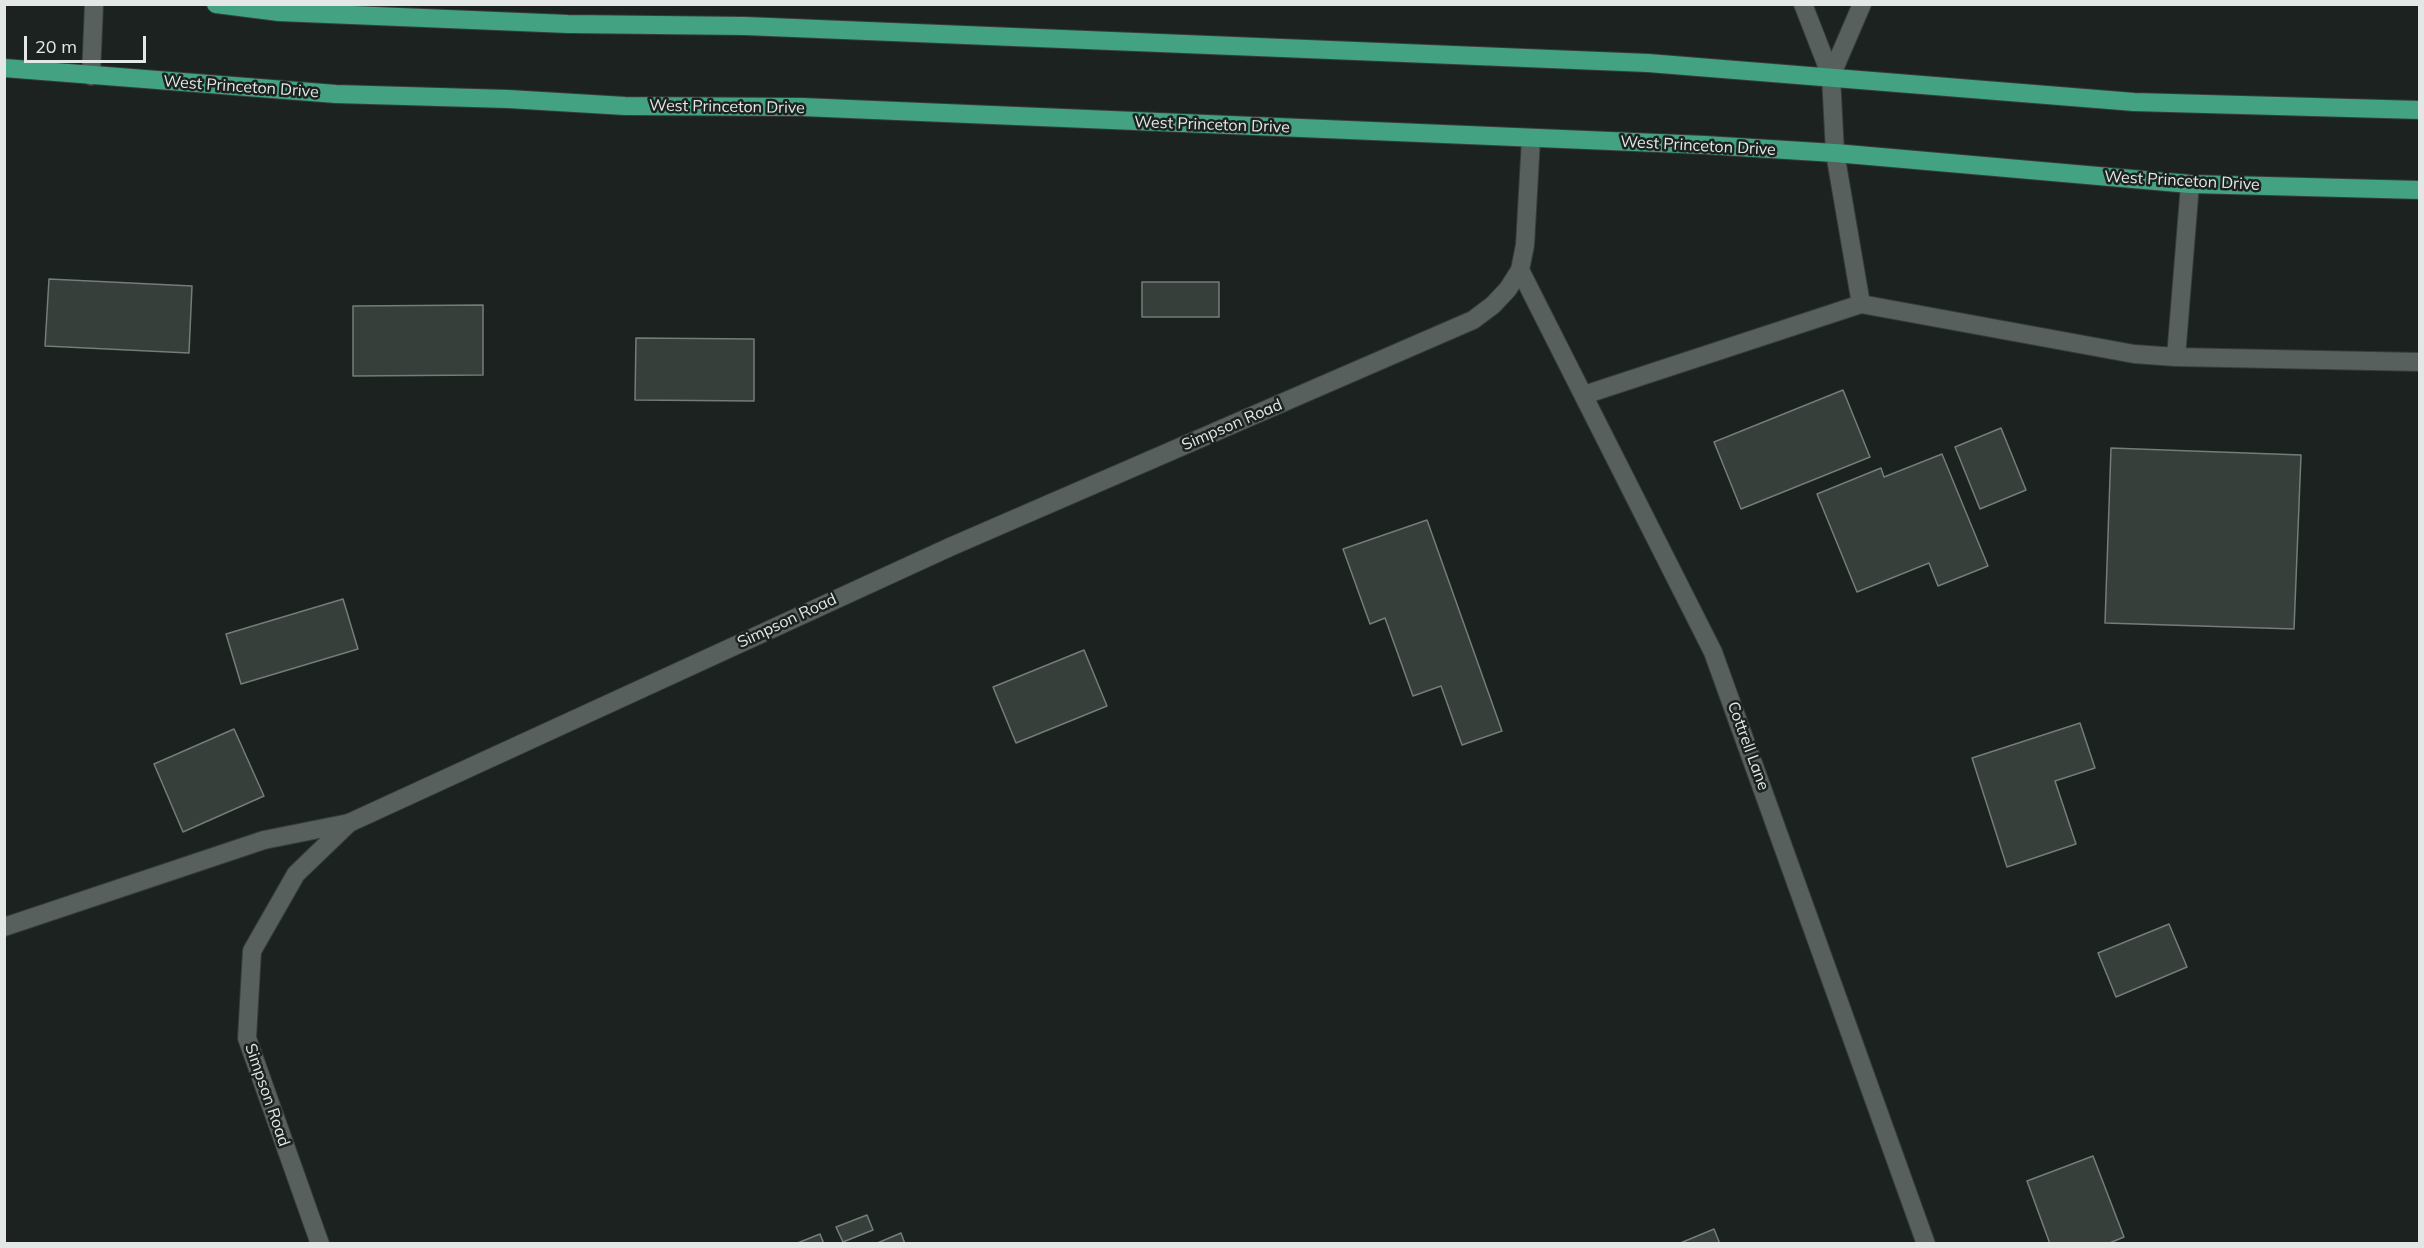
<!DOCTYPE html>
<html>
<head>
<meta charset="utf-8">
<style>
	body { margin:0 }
	#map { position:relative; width:2424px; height:1248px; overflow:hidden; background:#1b221f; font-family:Mulish,sans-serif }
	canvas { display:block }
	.frame { position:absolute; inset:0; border:6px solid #e3e8e6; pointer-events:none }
	.scale { position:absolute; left:24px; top:36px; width:122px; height:27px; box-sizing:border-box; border:3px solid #e3e8e6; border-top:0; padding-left:8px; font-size:18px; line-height:21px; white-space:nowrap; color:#e3e8e6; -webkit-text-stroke:4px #1b221f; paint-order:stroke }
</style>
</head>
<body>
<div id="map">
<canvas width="2424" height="1248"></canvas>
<div class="frame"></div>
<div class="scale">20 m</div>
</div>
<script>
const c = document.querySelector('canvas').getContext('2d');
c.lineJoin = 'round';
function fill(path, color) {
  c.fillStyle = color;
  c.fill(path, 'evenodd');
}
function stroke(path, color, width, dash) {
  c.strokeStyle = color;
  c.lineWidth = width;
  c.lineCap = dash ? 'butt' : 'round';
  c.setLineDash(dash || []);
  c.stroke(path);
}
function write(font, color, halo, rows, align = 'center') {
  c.font = font + ' Mulish,sans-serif';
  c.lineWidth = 5;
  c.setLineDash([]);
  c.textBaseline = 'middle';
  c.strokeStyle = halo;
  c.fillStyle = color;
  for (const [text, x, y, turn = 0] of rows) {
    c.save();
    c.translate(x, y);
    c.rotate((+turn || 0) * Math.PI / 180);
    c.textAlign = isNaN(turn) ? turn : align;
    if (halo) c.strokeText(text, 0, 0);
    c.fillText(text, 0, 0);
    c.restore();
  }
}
const building = new Path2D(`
	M 49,279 L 192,286 L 189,353 L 45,346 Z
	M 1142,282 L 1219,282 L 1219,317 L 1142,317 Z
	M 483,305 L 483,375 L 353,376 L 353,306 Z
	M 636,338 L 754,339 L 754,401 L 635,400 Z
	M 1843,390 L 1870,457 L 1741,509 L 1714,442 Z
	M 2001,428 L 2026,490 L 1980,509 L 1955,447 Z
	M 2111,448 L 2301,455 L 2294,629 L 2105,623 Z
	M 1942,454 L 1988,566 L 1938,586 L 1929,563 L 1857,592 L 1817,494 L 1881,468 L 1884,477 Z
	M 1427,520 L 1502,731 L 1462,745 L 1441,686 L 1413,696 L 1385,618 L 1370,624 L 1343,549 Z
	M 343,599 L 358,649 L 241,684 L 226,634 Z
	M 1084,650 L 1107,706 L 1016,743 L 993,687 Z
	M 2080,723 L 2095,768 L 2055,781 L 2076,844 L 2007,867 L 1972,758 Z
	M 234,729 L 264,796 L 183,832 L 154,764 Z
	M 2169,924 L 2187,967 L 2116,997 L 2098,953 Z
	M 2093,1156 L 2124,1237 L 2107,1244 L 2050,1244 L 2027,1181 Z
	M 867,1215 L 873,1230 L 843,1242 L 836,1227 Z
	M 1714,1229 L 1720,1244 L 1678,1244 Z
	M 901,1233 L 905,1244 L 875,1244 Z
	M 820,1234 L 824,1244 L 795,1244 Z`);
const service = new Path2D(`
	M 91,76 L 94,4
	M 1831,76 L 1835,153 L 1861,304 L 2134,354 L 2176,357 L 2420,362
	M 2176,357 L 2190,184
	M 1584,395 L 1861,304
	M 4,927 L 264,840 L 349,823`);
const minor = new Path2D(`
	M 1803,4 L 1831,76
	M 1831,76 L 1862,4
	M 1520,270 L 1713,652 L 1926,1244
	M 320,1244 L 247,1038 L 252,951 L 296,874 L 349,823 L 950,547 L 1473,320 L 1493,305 L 1508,289 L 1520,270 L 1525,245 L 1531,139`);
const trunk = new Path2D(`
	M 216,4 L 279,12 L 568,24 L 745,26 L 1648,63 L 2134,102 L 2420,110
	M 4,68 L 336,94 L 508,99 L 625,106 L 802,107 L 1705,145 L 1835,153 L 2190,184 L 2420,190`);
const streetNames = [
	["West Princeton Drive",241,87,4],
	["West Princeton Drive",727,107,1],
	["West Princeton Drive",1212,125,2],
	["West Princeton Drive",1698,146,3],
	["West Princeton Drive",2182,181,3],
	["Simpson Road",1232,425,-23],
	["Simpson Road",787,621,-25],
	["Cottrell Lane",1748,746,70],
	["Simpson Road",267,1095,71]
];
fill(building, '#373f3b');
stroke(building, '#747d79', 1.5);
stroke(service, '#373c3a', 20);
stroke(minor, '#373c3a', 20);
stroke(trunk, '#373c3a', 20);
stroke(service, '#57605c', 18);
stroke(minor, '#57605c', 18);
stroke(trunk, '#42a282', 18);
write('16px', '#e3e8e6', '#1b221f', streetNames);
</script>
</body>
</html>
